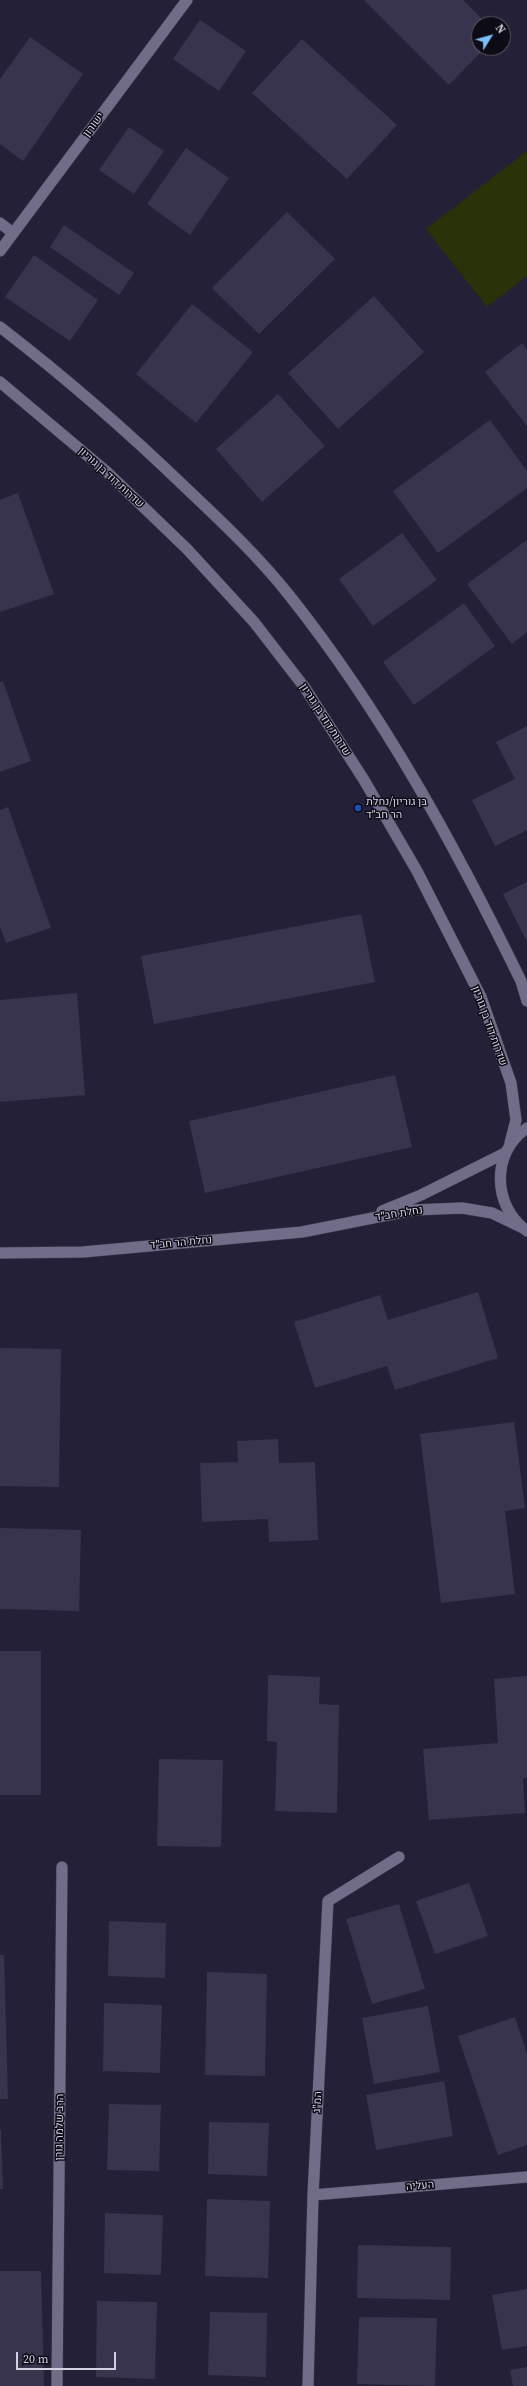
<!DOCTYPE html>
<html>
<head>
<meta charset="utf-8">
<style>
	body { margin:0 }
	#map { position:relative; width:527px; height:2386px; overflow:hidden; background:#242037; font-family:"Source Serif 4",serif }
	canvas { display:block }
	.north { position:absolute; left:471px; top:16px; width:40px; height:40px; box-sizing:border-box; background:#0d0b15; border:1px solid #5c5a66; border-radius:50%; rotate:53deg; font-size:11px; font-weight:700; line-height:16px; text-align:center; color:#d2d0e0 }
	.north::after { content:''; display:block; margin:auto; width:14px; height:18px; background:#7bbef8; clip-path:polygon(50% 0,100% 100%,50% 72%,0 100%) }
	.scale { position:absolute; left:16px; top:2352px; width:100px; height:18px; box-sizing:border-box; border:2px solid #d2d0e0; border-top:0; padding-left:5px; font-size:12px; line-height:14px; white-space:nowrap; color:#d2d0e0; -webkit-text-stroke:3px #0d0b15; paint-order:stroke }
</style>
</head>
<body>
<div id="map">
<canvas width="527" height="2386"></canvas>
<div class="north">N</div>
<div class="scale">20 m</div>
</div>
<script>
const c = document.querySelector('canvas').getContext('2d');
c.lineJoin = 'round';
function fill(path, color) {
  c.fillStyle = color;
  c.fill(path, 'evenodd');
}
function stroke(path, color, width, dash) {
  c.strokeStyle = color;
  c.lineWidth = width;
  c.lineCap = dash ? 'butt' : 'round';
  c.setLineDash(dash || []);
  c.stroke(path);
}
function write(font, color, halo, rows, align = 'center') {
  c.font = font + ' "Source Serif 4",Heebo,serif';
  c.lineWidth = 3;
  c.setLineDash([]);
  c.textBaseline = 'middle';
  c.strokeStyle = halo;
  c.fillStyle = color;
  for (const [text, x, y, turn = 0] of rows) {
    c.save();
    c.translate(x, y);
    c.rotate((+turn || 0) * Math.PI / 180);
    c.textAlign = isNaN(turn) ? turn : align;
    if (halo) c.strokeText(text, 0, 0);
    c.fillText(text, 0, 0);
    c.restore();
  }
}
const green = new Path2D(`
	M 527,151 L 527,276 L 487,307 L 426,229 Z`);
const building = new Path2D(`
	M 364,0 L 463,0 L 487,24 L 479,24 L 479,48 L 485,48 L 449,85 Z
	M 200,20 L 246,51 L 219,91 L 173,59 Z
	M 30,37 L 83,74 L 23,161 L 0,144 L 0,79 Z
	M 302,39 L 397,125 L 347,179 L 252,93 Z
	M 129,127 L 164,151 L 134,194 L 99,170 Z
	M 186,148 L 229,178 L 190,235 L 147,204 Z
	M 287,212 L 335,259 L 259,334 L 212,288 Z
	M 64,225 L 134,273 L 119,295 L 50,247 Z
	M 34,255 L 98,300 L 70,341 L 5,297 Z
	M 374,296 L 424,352 L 338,429 L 288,373 Z
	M 192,304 L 253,352 L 196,423 L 136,374 Z
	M 522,343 L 527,350 L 527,426 L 485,372 Z
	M 278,394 L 325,446 L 262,502 L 216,449 Z
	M 490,420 L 527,471 L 527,488 L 438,553 L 393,491 Z
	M 18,493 L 54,594 L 0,612 L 0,500 Z
	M 402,533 L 437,580 L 373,626 L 339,579 Z
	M 527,540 L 527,632 L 512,644 L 467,584 Z
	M 464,603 L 495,646 L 414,705 L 383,662 Z
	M 3,681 L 31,761 L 0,772 L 0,682 Z
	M 527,726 L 527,830 L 495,846 L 472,800 L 515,779 L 496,742 Z
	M 8,807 L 51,928 L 6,943 L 0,927 L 0,810 Z
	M 527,882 L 527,942 L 503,894 Z
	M 361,914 L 375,982 L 154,1024 L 141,956 Z
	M 77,993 L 85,1095 L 0,1102 L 0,1000 Z
	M 395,1075 L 412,1147 L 205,1193 L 189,1121 Z
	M 478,1292 L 498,1358 L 395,1390 L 387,1366 L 315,1388 L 294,1322 L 380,1295 L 388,1320 Z
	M 0,1348 L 61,1349 L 59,1487 L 0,1486 Z
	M 514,1422 L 525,1508 L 505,1511 L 515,1594 L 441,1603 L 420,1434 Z
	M 278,1439 L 279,1463 L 315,1462 L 318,1540 L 269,1542 L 268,1519 L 202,1522 L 200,1463 L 238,1462 L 237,1441 Z
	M 0,1528 L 81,1530 L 79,1611 L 0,1609 Z
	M 0,1651 L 41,1651 L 41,1795 L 0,1795 Z
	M 268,1675 L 320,1677 L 319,1704 L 339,1705 L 337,1813 L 275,1811 L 277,1742 L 267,1741 Z
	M 527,1676 L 527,1778 L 523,1778 L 525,1813 L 429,1820 L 423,1749 L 498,1743 L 494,1679 Z
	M 159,1759 L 223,1760 L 221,1847 L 157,1846 Z
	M 469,1883 L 488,1936 L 435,1954 L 416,1901 Z
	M 399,1904 L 425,1989 L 372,2004 L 346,1919 Z
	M 109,1921 L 166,1923 L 165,1978 L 108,1976 Z
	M 0,1955 L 4,1955 L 8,2099 L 0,2099 Z
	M 207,1972 L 267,1974 L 265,2076 L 205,2075 Z
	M 104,2003 L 162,2005 L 160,2073 L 103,2071 Z
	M 428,2006 L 440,2072 L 374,2084 L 362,2018 Z
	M 515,2017 L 527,2054 L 527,2145 L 498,2155 L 458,2036 Z
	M 444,2081 L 453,2136 L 376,2150 L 366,2095 Z
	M 109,2104 L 161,2105 L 159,2171 L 107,2170 Z
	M 209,2122 L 269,2123 L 267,2176 L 208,2174 Z
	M 0,2130 L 1,2130 L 3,2189 L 0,2189 Z
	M 207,2199 L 270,2201 L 268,2278 L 205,2276 Z
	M 105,2213 L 163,2215 L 161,2275 L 104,2273 Z
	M 358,2245 L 451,2247 L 450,2300 L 357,2298 Z
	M 0,2271 L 41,2271 L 44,2386 L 0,2386 Z
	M 527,2289 L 527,2346 L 502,2350 L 492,2295 Z
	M 97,2301 L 157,2302 L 155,2379 L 96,2377 Z
	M 210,2312 L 267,2313 L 266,2377 L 208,2375 Z
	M 359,2317 L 437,2318 L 435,2386 L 357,2384 Z
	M 527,2367 L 527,2386 L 513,2386 L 510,2370 Z`);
const service = new Path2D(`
	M 0,223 L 13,233
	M 57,2386 L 62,1867`);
const minor = new Path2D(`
	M 0,251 L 187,0
	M 382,1211 L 421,1195 L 505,1153
	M 0,1253 L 83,1252 L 302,1232 L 413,1210 L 462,1208 L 492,1213 L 521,1227
	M 313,2195 L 527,2177
	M 308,2386 L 313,2195 L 328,1901 L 399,1857`);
const tertiary = new Path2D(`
	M 0,327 C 65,377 127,431 186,488 C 222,522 259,557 289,595 C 383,713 455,846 521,981 L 527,1001
	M 0,382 L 107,472 L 187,549 L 254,622 L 305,688 L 364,780 L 417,871 L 481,997 L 511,1083 L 516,1120 L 510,1143
	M 527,1128 C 491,1152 492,1206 527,1231`);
const markers = [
	[358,808,4,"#1a4fb4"]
];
const streetNames = [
	["ישורון",94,125,-53],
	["שדרות דוד בן גוריון",111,478,42],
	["שדרות דוד בן גוריון",325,720,57],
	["שדרות דוד בן גוריון",489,1026,70],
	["נחלת חב\"ד",399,1214,-9],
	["נחלת הר חב\"ד",181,1243,-5],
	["המ\"ג",318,2102,-87],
	["הרב שלמה גורן",60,2127,-89],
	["העליה",420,2186,-5]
];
const poiNames = [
	["בן גוריון/נחלת",366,802],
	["הר חב״ד",366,815]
];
fill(green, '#293208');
fill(building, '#38344d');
stroke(service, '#413d50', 12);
stroke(minor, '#413d50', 12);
stroke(tertiary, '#413d50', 12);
stroke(service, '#716d89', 11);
stroke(minor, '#716d89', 11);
stroke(tertiary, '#716d89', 11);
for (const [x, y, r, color] of markers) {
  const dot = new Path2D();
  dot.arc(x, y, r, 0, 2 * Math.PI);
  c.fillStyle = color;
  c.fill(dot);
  stroke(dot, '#0d0b15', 1.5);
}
write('11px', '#d2d0e0', '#0d0b15', streetNames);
write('11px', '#d2d0e0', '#0d0b15', poiNames, 'left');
</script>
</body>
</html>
